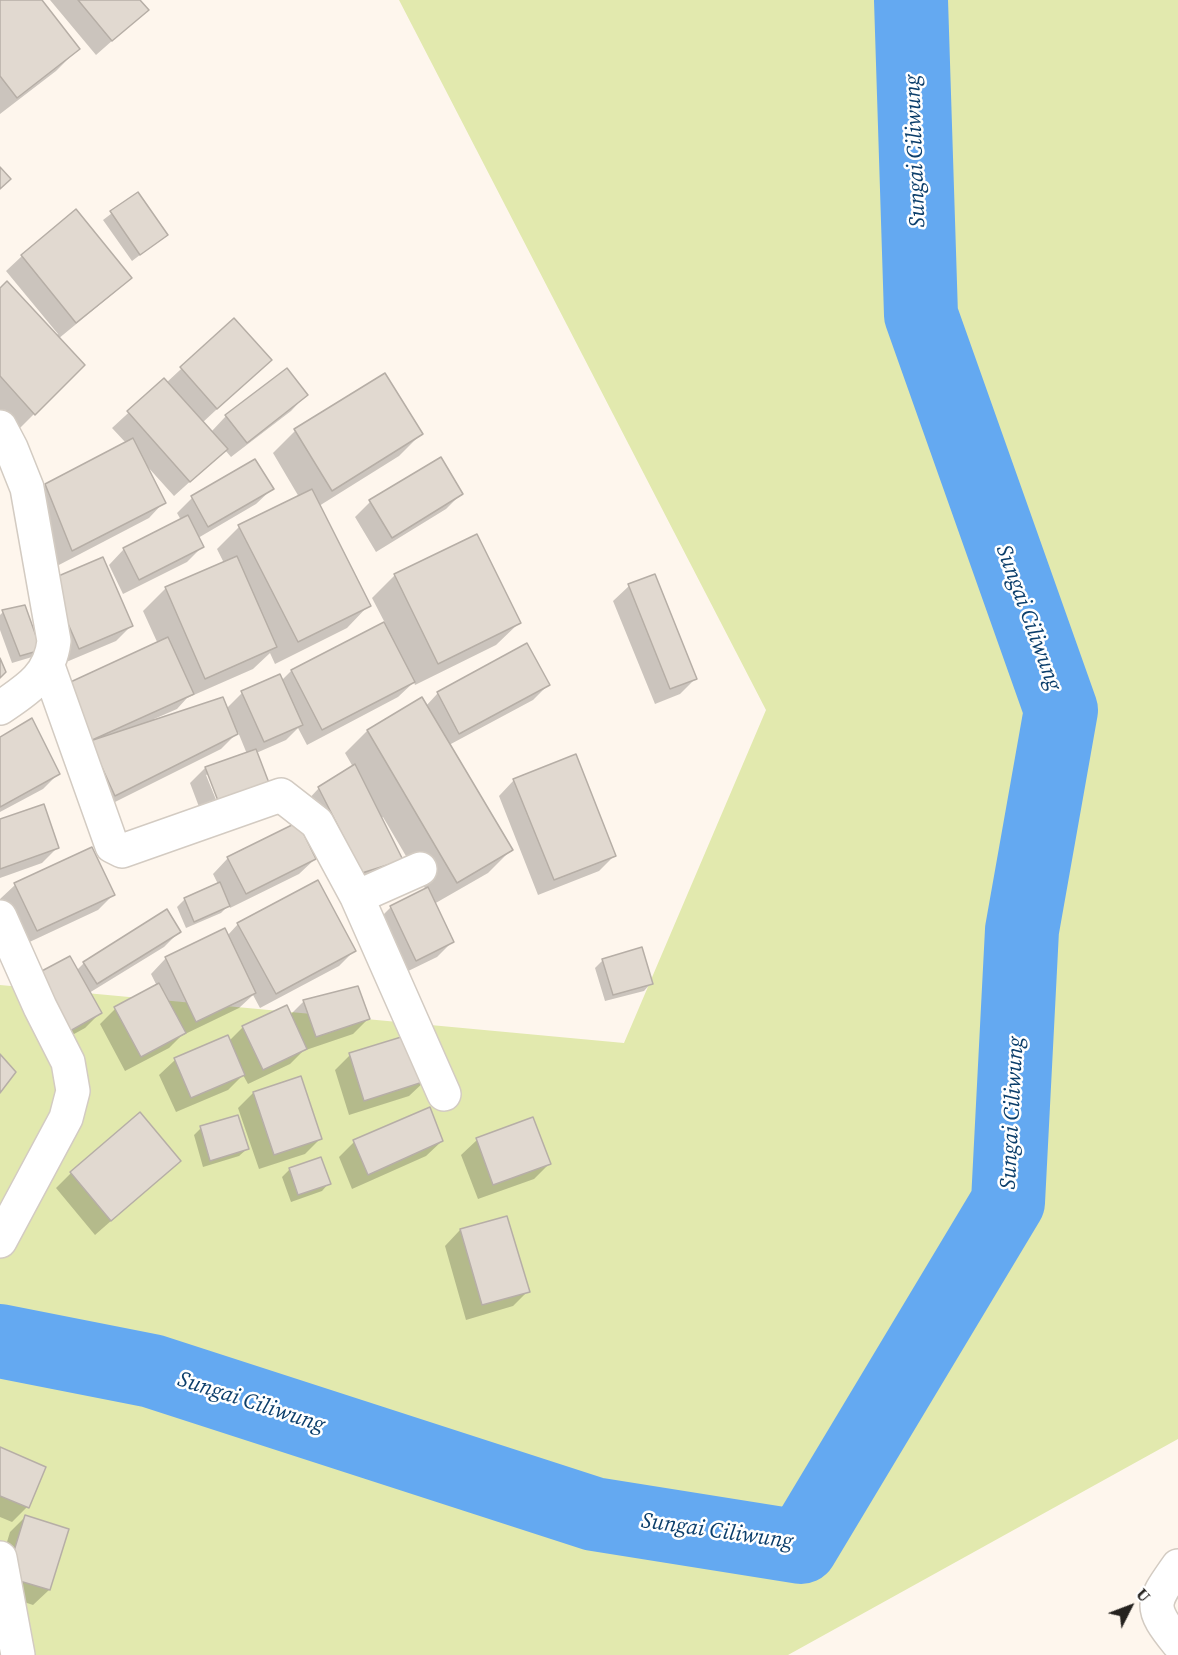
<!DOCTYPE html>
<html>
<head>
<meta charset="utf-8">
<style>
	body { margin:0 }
	#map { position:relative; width:1178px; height:1655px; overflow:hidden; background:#fef6ed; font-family:"Source Serif 4",serif }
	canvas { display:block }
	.north { position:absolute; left:1100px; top:1577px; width:60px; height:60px; -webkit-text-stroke:4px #fff; paint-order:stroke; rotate:48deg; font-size:16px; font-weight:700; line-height:24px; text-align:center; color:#25221f }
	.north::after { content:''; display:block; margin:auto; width:21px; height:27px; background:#25221f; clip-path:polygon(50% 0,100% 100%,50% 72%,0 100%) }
</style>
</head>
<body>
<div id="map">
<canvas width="1178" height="1655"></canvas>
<div class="north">U</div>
</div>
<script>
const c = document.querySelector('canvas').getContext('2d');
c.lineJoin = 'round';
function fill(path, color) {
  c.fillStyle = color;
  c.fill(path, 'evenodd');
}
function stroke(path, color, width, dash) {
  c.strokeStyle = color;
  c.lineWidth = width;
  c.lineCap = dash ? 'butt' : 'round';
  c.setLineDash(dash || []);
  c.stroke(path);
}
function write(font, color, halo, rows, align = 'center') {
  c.font = font + ' "Source Serif 4",serif';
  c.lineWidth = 5;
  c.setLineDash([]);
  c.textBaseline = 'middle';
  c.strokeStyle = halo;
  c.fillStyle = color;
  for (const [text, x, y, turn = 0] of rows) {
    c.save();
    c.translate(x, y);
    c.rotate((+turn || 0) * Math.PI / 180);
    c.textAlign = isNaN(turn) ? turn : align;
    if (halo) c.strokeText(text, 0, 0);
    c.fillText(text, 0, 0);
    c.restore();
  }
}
const green = new Path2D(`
	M 399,0 L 1178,0 L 1178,1439 L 788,1655 L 0,1655 L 0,985 L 624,1043 L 766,710 Z`);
const shadow = new Path2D(`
	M 0,0 L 40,0 L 78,49 L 56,71 L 0,114 Z
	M 50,0 L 138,0 L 147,10 L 96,55 Z
	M 137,194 L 166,235 L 132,261 L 103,220 Z
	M 76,211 L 130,278 L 114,293 L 58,339 L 83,365 L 12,436 L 0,424 L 0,290 L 56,336 L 58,334 L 6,271 L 22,256 Z
	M 234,320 L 270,360 L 202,423 L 211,432 L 226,416 L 306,395 L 291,411 L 231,457 L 225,450 L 174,496 L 146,465 L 164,502 L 149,518 L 57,566 L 30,501 L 46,486 L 126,443 L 112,428 L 164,380 L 166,383 Z
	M 385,375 L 421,434 L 399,456 L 319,506 L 369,605 L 347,628 L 275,664 L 270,653 L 253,669 L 187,698 L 177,709 L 154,719 L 155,721 L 226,709 L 242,693 L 281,681 L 291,671 L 385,623 L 372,598 L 395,575 L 519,623 L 496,645 L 415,685 L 414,682 L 398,697 L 307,745 L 298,728 L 286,740 L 206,775 L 221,812 L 204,820 L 190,783 L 205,768 L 247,754 L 238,732 L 221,749 L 99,810 L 49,702 L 158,644 L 143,611 L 166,588 L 224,563 L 217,549 L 239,527 L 299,497 L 273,453 L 295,431 Z
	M 440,459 L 461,494 L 446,509 L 376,552 L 355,517 L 370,502 Z
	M 272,489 L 256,504 L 198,538 L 203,546 L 187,562 L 123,594 L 109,565 L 124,549 L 181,520 L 177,513 L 192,498 Z
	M 629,586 L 695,679 L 680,694 L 655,704 L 613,601 Z
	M 35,597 L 131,626 L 116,641 L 64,663 Z
	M 3,612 L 39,650 L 32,657 L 12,663 L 0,630 L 0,615 Z
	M 526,645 L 548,685 L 533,700 L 449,745 L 511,850 L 488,873 L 434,904 L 452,942 L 437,957 L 400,975 L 375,923 L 391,907 L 426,890 L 383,817 L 381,818 L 401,859 L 347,887 L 304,804 L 319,788 L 353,767 L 345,753 L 367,731 L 422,699 L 426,706 L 437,694 Z
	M 0,739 L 58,774 L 43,789 L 0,812 Z
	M 514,780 L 614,856 L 599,871 L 538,895 L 499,796 Z
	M 0,820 L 58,847 L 42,863 L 0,878 Z
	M 92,849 L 113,895 L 98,910 L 21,946 L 0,899 L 15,885 Z
	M 228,858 L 315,859 L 299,874 L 230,908 L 229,905 L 221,913 L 186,928 L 177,907 L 185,899 L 218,884 L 213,874 Z
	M 238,924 L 354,951 L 339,966 L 260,1008 L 253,995 L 239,1008 L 181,1036 L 169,1048 L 125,1071 L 100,1024 L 115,1009 L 157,986 L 151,974 L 166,958 L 227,936 Z
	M 179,932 L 164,947 L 89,993 L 100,1013 L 85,1028 L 54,1045 L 76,971 L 84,963 Z
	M 603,960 L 651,983 L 644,991 L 605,1001 L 595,968 Z
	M 304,1001 L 368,1019 L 353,1034 L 303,1051 L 290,1064 L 248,1084 L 243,1075 L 228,1090 L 176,1112 L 159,1075 L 175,1060 L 229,1041 L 243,1027 L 290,1015 Z
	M 350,1055 L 425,1081 L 409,1096 L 349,1115 L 335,1070 Z
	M 253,1093 L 321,1138 L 305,1154 L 259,1169 L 238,1108 Z
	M 201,1128 L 247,1149 L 239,1156 L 203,1167 L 194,1135 Z
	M 477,1140 L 549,1164 L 534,1179 L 478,1199 L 461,1155 Z
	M 442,1141 L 426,1156 L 352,1189 L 339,1157 L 354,1142 Z
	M 320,1159 L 329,1183 L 322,1191 L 291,1202 L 282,1177 L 289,1170 Z
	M 179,1161 L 95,1235 L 56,1188 L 71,1173 Z
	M 506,1217 L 528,1291 L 513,1306 L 466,1320 L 445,1246 L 460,1230 Z
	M 0,1449 L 27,1507 L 12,1522 L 0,1517 Z
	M 25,1517 L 67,1530 L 49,1590 L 33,1605 L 0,1594 L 0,1565 L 10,1532 Z`);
const river = new Path2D(`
	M 0,1341 L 152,1371 L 594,1514 L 801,1547 L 1008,1202 L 1022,930 L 1061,710 L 921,315 L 911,0`);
const building = new Path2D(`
	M 0,0 L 42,0 L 80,49 L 17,98 L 0,76 Z
	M 78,0 L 140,0 L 149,10 L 112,41 Z
	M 0,167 L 11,179 L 0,189 Z
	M 138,192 L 168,235 L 140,255 L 110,211 Z
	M 76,209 L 132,278 L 76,323 L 21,255 Z
	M 7,281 L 85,365 L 35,415 L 0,376 L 0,288 Z
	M 234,318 L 272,360 L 217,409 L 180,367 Z
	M 287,368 L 308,395 L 247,443 L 225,415 Z
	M 385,373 L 423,434 L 332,491 L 294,429 Z
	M 164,378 L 228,449 L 190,482 L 127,411 Z
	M 133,438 L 166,503 L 72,551 L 45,484 Z
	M 441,457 L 463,494 L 392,538 L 369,500 Z
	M 255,459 L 274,489 L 208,527 L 191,496 Z
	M 312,489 L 371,606 L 298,642 L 238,525 Z
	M 188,515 L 204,547 L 139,580 L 123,548 Z
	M 477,534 L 521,623 L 438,664 L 394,574 Z
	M 237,556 L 277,647 L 205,679 L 165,587 Z
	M 103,557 L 133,626 L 79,649 L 49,580 Z
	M 655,574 L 697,679 L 670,689 L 628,584 Z
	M 25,605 L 41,650 L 20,656 L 2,610 Z
	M 384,622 L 415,682 L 322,730 L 291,670 Z
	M 168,637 L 194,694 L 90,741 L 64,685 Z
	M 527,643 L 550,685 L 459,734 L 437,692 Z
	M 0,658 L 6,672 L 0,678 Z
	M 280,674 L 303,725 L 264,742 L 241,691 Z
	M 223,697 L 238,734 L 115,796 L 90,741 Z
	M 422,697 L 513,850 L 457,883 L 367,730 Z
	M 32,718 L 60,774 L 0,807 L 0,737 Z
	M 256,749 L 269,783 L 220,806 L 205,767 Z
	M 576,754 L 616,856 L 554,880 L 513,779 Z
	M 355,764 L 403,860 L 362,873 L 318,787 Z
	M 44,804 L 59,848 L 0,869 L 0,819 Z
	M 298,822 L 316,859 L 246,894 L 227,857 Z
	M 92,847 L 115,895 L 37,931 L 14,883 Z
	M 318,880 L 356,951 L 276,994 L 237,923 Z
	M 220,882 L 230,906 L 194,922 L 184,898 Z
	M 428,887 L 454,942 L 416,961 L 390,906 Z
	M 167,909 L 181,932 L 97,984 L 83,962 Z
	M 225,928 L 256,993 L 196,1022 L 165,957 Z
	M 642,947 L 653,984 L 613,995 L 602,959 Z
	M 70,956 L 102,1013 L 70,1031 L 38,973 Z
	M 159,983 L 186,1033 L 141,1057 L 114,1007 Z
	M 358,986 L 370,1019 L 316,1037 L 303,1000 Z
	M 287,1005 L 307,1049 L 263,1070 L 242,1026 Z
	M 411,1034 L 426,1081 L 364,1101 L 349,1053 Z
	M 228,1035 L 245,1075 L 191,1098 L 174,1058 Z
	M 0,1054 L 16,1072 L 0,1093 Z
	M 301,1076 L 322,1139 L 274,1155 L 253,1092 Z
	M 430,1107 L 443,1141 L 368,1175 L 353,1140 Z
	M 140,1112 L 181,1161 L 111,1221 L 70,1172 Z
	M 238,1115 L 249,1149 L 210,1161 L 200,1126 Z
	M 533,1117 L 551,1164 L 493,1185 L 476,1138 Z
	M 321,1157 L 331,1184 L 298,1195 L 289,1168 Z
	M 507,1216 L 530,1292 L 482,1305 L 460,1229 Z
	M 0,1447 L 46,1467 L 29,1508 L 0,1496 Z
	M 25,1515 L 69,1529 L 50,1590 L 6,1577 Z`);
const street = new Path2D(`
	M 0,427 L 11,448 L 27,488 L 54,641 C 50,676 28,689 0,708
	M 48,666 L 112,846 L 122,851 L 281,795 L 317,823 L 357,897 L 444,1094
	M 357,897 L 420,869
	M 0,917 L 40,1007 L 68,1062 L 73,1091 L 66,1118 L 0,1241
	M 0,1558 L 18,1655
	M 1178,1566 C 1152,1603 1148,1606 1178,1643`);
const waterNames = [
	["Sungai Ciliwung",916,151,-92],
	["Sungai Ciliwung",1028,618,70],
	["Sungai Ciliwung",1013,1113,-87],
	["Sungai Ciliwung",251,1403,18],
	["Sungai Ciliwung",717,1532,8]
];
fill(green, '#e2e9ae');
fill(shadow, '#0003');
stroke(river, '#64a9f1', 74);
fill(building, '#e1d9d0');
stroke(building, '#b6aea6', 1.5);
stroke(street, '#d3cbc2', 36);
stroke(street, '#fff', 33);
write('italic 22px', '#0b3e6b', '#fff', waterNames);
</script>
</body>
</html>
